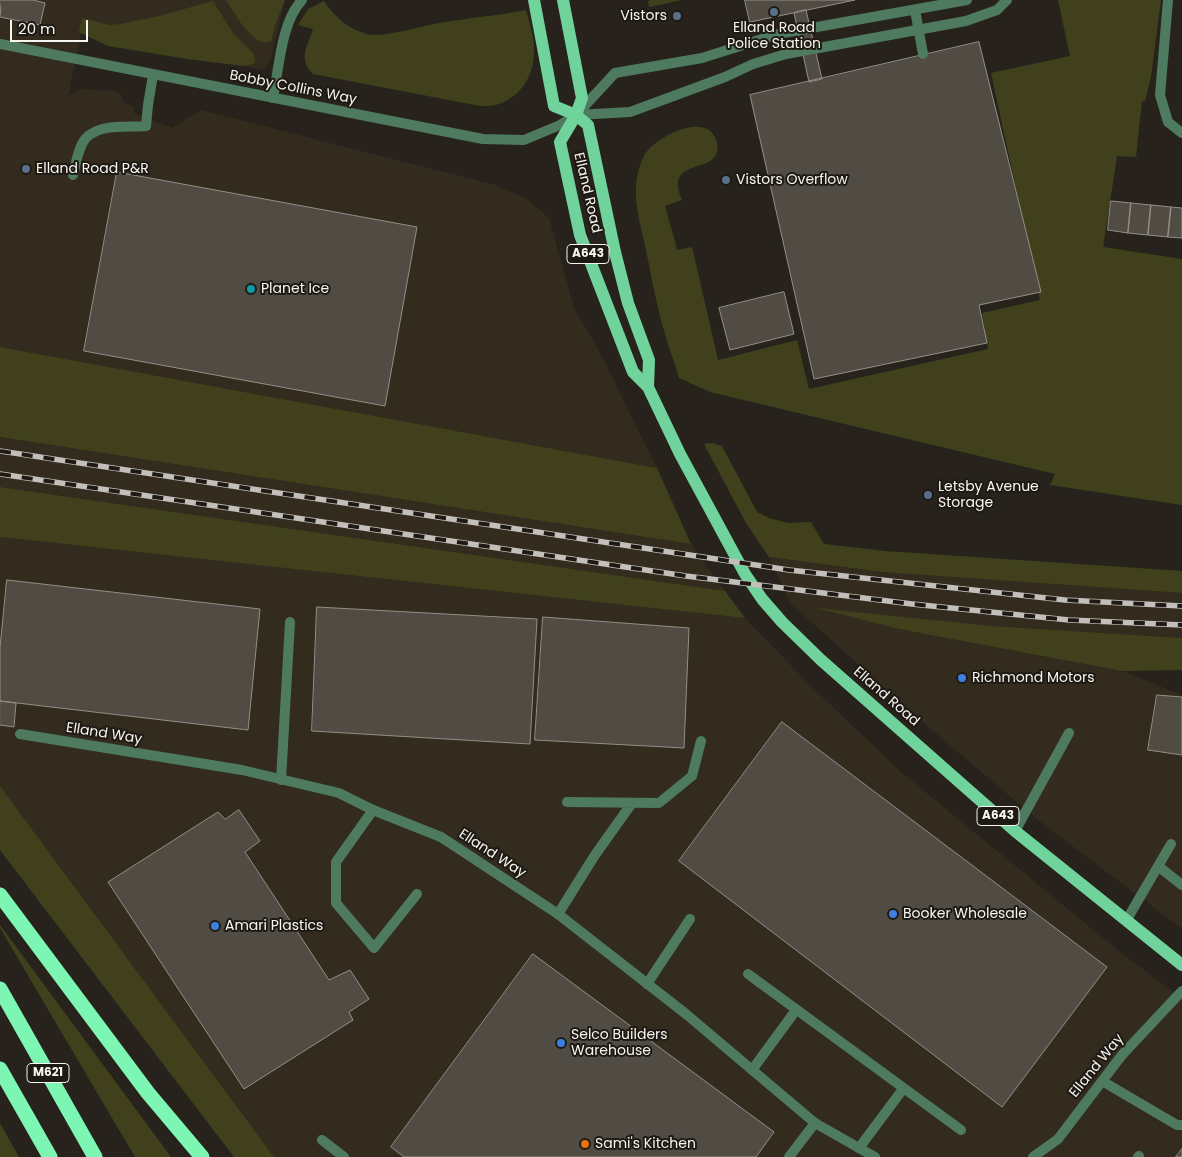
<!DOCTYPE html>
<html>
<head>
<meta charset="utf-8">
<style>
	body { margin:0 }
	#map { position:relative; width:1182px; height:1157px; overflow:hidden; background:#27231c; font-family:Poppins,sans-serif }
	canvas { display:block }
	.scale { position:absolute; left:10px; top:20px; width:78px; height:22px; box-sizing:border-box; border:2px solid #f7f5f0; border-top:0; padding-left:6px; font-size:15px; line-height:18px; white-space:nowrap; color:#f7f5f0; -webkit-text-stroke:4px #1e1a13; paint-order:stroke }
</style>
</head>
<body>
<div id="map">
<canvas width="1182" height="1157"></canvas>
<div class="scale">20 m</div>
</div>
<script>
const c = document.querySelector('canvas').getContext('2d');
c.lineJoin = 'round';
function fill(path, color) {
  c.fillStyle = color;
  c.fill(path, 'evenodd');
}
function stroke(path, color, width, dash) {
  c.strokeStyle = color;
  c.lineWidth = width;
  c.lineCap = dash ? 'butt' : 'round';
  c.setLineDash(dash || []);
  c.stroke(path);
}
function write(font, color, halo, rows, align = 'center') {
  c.font = font + ' Poppins,sans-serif';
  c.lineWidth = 4;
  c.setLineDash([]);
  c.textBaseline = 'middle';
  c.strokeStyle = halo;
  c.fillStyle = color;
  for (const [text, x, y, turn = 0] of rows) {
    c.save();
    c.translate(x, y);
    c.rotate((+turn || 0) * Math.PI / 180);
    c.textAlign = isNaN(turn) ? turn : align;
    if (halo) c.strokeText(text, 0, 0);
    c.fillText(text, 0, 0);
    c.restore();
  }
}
const built = new Path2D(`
	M 0,0 L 285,0 L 270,61 L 263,70 L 244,66 L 187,59 L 82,32 L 68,96 L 81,89 L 114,91 L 121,94 L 124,103 L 133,106 L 134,113 L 172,128 L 201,110 L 495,185 L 527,199 L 549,218 L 574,308 L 599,351 L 657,468 L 0,347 Z
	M 0,437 L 691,544 L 725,591 L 0,487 Z
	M 0,537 L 745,618 L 814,689 L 901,772 L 1119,951 L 1182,999 L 1182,1157 L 274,1157 L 0,786 Z
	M 769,557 L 882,572 L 1182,593 L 1182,638 L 992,626 L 820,609 L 899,629 L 1122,671 L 1182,695 L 1182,929 L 1038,820 L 926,725 L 790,603 Z`);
const green = new Path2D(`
	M 226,0 L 285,0 L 276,23 L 271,41 L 266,43 C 250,41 234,13 226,0 Z
	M 652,0 L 682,0 L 649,7 L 648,1 Z
	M 1058,0 L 1161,0 L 1151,77 L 1145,101 L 1142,101 L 1136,157 L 1117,156 L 1103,247 L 1182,259 L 1182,505 L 1050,485 L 1055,474 L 710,392 L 679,378 C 673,357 665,337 660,316 C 654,293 650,269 645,245 C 641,227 635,208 636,189 C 636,179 639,166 644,156 C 653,138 706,110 716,140 C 726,172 682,159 678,182 C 677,188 680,195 682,200 L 665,206 C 669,222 674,235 677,250 L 692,247 L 718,360 L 797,340 L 809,389 L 988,349 L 982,313 L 1040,300 L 991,73 L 1070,56 Z
	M 213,1 L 233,33 L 254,54 L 255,61 L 253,64 L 244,66 L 187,59 L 108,46 L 79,32 L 82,18 L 109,25 L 120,24 L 159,16 Z
	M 324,1 C 335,18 353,33 373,35 C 387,36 420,27 434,24 C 465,18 496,16 526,10 C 529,23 535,38 534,52 C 534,76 520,98 496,105 C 491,106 485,106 480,106 L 313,74 C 298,59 307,47 313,29 L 298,25 L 308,9 Z
	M 0,347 L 657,468 L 691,544 L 0,437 Z
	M 712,443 L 722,446 L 757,512 L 769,518 L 788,523 L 811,522 L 824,544 L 885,551 L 1182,571 L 1182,593 L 882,572 L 769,557 L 746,523 L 704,444 Z
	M 0,487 L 725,591 L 745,618 L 0,537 Z
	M 816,608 L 992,626 L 1182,638 L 1182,670 L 1122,671 L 899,629 Z
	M 0,786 L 274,1157 L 234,1157 L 0,850 Z
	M 0,925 L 171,1157 L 135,1157 L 0,928 Z
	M 0,1123 L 19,1157 L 0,1157 Z`);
const building = new Path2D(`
	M 0,0 L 33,0 L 45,3 L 40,25 L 0,17 L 1,6 L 0,5 Z
	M 745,0 L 855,0 L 750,22 Z
	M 806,10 L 822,79 L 809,82 L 794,13 Z
	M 979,42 L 1041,292 L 979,305 L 987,343 L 814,379 L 750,95 Z
	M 117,172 L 417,227 L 385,406 L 84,351 Z
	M 1111,201 L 1131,203 L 1128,233 L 1108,230 Z
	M 1131,203 L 1151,205 L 1148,235 L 1128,233 Z
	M 1151,205 L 1171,207 L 1168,237 L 1148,235 Z
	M 1171,207 L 1182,208 L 1182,238 L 1168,237 Z
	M 784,292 L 794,334 L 730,350 L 719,308 Z
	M 7,580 L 260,609 L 248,730 L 0,701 L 0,648 Z
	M 317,607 L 537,619 L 530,744 L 312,731 Z
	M 543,617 L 689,628 L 684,748 L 535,740 Z
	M 1157,695 L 1182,697 L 1182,755 L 1148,750 Z
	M 0,701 L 16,703 L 14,727 L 0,725 Z
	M 782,722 L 1107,967 L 1002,1107 L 679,861 Z
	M 239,810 L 260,841 L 245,852 L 329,980 L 350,970 L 369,999 L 349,1012 L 353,1020 L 244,1089 L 108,882 L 218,812 L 225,819 Z
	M 533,954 L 774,1132 L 756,1157 L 404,1157 L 391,1147 Z
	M 1182,1149 L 1182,1157 L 1176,1157 Z`);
const service = new Path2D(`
	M 915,10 L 923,54
	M 273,98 C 279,69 281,22 302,0
	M 578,113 L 615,73 L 702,58 L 778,34 L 967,0
	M 576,115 L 630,112 L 725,77 L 753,64 L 786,54 L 966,21 L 997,10 L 1007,0
	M 73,175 C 76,164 78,147 86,138 C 101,123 127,128 146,126 L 148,105 L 153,75
	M 281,780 L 290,622
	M 567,802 L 659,803 L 692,776 L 701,741
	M 373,810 L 336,862 L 336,903 L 374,948 L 417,894
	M 1015,831 L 1069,733
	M 1158,866 L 1182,885
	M 558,914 L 595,855 L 632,803
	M 1126,921 L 1171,844
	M 748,974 L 961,1130
	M 647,984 L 690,919
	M 752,1070 L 796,1010
	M 1102,1081 L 1177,1125 L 1182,1125
	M 322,1140 L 344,1157
	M 859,1148 L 903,1089
	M 789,1157 L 815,1123
	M 1138,1157 L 1139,1156`);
const minor = new Path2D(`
	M 1168,0 L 1160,95 L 1168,122 L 1182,133
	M 0,44 L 483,139 L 524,140 L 560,125 L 576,115
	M 20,734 L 242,770 L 339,793 L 373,810 L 441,837 L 558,914 L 686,1014 L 815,1123 L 875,1157
	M 1033,1157 L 1058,1139 L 1122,1055 L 1182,991`);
const primary = new Path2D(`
	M 534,0 L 554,106 L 576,115 L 588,125 L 615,252 L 628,303 L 649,360 L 648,387
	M 563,0 L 582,98 L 576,115 L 560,142 L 580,235 L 633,372 L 648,387 L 680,454 L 745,574 L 762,599 L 782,622 L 821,660 L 1015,831 L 1182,965`);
const motorway = new Path2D(`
	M 0,895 L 148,1093 L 202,1157
	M 0,989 L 95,1157
	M 0,1069 L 50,1157`);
const rail = new Path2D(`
	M 0,451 L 789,570 L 1065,600 L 1182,606
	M 0,474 L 686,576 L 912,604 L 1069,620 L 1182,625`);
const markers = [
	[774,12,5,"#5c6f8a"],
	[677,16,5,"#5c6f8a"],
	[26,169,5,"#5c6f8a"],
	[726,180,5,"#5c6f8a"],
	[251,289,5,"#0f9aa8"],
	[928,495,5,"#5c6f8a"],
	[962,678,5,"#3f7fe0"],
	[893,914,5,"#3f7fe0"],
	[215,926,5,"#3f7fe0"],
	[561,1043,5,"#3f7fe0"],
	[585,1144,5,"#e8710a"]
];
const shields = [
	[588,254,42],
	[998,816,42],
	[48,1073,42]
];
const shieldNames = [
	["A643",588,254],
	["A643",998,816],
	["M621",48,1073]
];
const poiNames = [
	["Vistors",667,16,"right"],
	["Elland Road",774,28,"center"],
	["Police Station",774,44,"center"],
	["Elland Road P&R",36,169],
	["Vistors Overflow",736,180],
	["Planet Ice",261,289],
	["Letsby Avenue",938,487],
	["Storage",938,503],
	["Richmond Motors",972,678],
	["Booker Wholesale",903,914],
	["Amari Plastics",225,926],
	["Selco Builders",571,1035],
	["Warehouse",571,1051],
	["Sami's Kitchen",595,1144]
];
const streetNames = [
	["Bobby Collins Way",293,88,11],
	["Elland Road",587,193,77],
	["Elland Road",886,697,41],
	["Elland Way",104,734,9],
	["Elland Way",492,854,33],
	["Elland Way",1097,1066,-51]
];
fill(built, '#322b1e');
fill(green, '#40411c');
fill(building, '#504c44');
stroke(building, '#948f86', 1);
stroke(service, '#4e7b60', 10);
stroke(minor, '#4e7b60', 10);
stroke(primary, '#70d39b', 12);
stroke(motorway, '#7df6b3', 15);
stroke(rail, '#c3c0bb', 5.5);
stroke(rail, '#1e1a13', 4, [11]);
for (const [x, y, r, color] of markers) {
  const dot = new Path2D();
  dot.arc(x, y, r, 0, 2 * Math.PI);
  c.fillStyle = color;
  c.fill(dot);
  stroke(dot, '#1e1a13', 2);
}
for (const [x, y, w] of shields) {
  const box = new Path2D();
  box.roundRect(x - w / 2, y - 9.5, w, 19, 4);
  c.fillStyle = '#1e1a13';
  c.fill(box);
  stroke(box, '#f7f5f0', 1);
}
write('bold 12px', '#f7f5f0', null, shieldNames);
write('14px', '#f7f5f0', '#1e1a13', poiNames, 'left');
write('14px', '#f7f5f0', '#1e1a13', streetNames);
</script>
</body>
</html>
